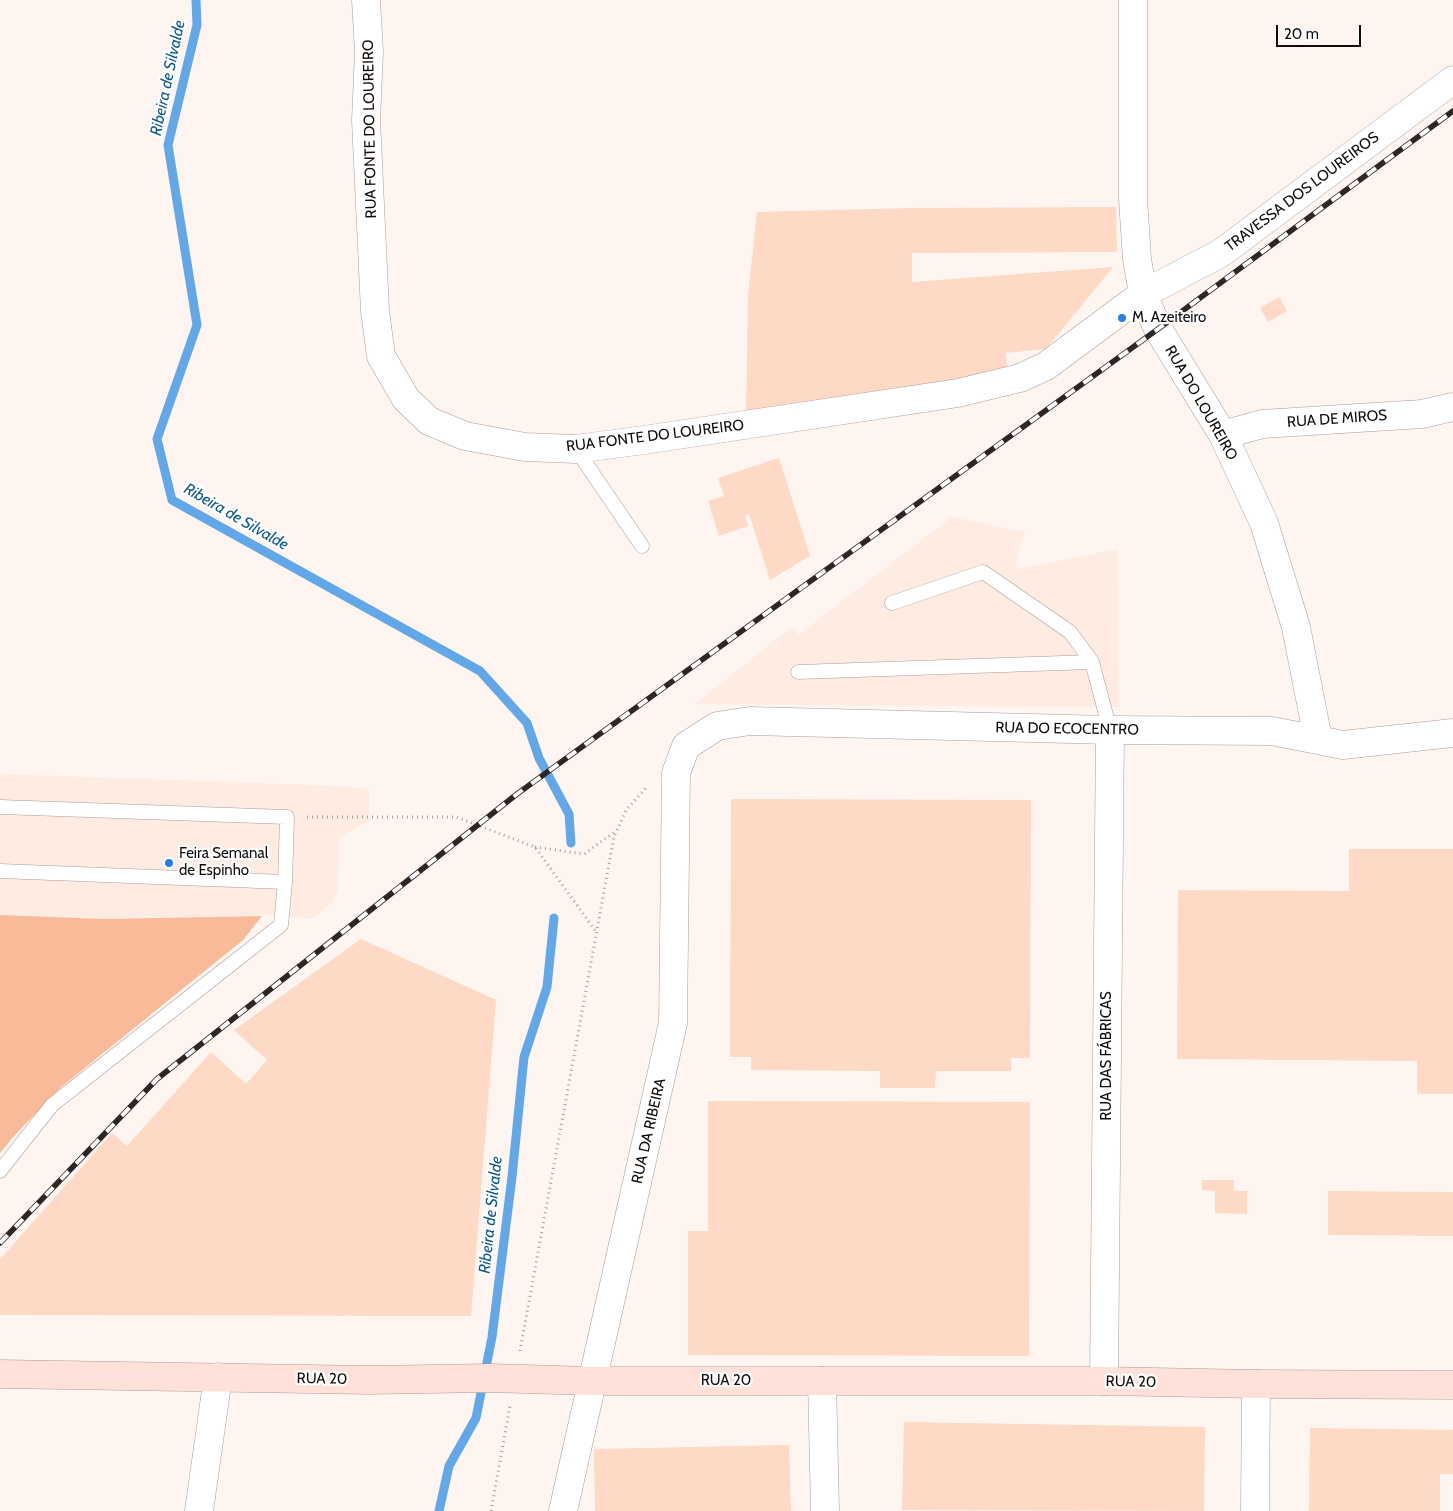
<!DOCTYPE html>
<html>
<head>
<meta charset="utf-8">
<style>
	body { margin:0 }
	#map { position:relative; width:1453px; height:1511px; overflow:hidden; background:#fef5f0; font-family:Cabin,sans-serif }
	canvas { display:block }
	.scale { position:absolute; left:1276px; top:25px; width:85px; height:22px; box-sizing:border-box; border:2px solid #110c0a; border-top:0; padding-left:6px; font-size:15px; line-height:18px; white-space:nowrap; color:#110c0a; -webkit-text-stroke:4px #fff; paint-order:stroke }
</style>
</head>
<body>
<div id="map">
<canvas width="1453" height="1511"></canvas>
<div class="scale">20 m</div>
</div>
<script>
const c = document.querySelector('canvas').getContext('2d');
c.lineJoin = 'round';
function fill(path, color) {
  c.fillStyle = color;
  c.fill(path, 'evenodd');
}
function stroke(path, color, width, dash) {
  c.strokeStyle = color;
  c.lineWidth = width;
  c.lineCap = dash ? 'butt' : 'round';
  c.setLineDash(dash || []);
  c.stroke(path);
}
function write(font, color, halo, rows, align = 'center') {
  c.font = font + ' Cabin,sans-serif';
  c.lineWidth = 4.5;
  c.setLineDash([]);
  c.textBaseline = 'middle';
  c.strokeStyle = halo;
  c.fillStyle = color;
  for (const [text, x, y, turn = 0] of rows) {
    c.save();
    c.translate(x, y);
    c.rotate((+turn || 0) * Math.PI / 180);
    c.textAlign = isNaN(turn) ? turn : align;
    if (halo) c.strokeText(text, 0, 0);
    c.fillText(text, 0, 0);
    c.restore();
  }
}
const built = new Path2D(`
	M 952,517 L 1025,532 L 1014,570 L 1118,549 L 1119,707 L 695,704 L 792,627 L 798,635 Z
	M 0,774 L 339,786 L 369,789 L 369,821 L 339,838 L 338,888 L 333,902 L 311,919 L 273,915 L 105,919 L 0,915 Z`);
const green = new Path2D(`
	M 0,915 L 105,919 L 262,916 L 243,940 L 60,1088 L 13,1137 L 0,1153 Z`);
const stream = new Path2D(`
	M 196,0 L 197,25 L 168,145 L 197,325 L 157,439 L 172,500 L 480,671 L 527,723 L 539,758 L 569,814 L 571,843
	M 439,1511 L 449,1466 L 476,1418 L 492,1337 L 512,1177 L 524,1057 L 547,987 L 554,918`);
const building = new Path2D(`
	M 1116,207 L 1117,252 L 912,253 L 912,282 L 1113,267 L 1046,349 L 1006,353 L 1007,374 L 746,416 L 748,295 L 757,212 L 912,208 Z
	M 1279,297 L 1287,311 L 1268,322 L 1260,308 Z
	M 779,458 L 810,556 L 770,580 L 749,514 L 745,516 L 748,526 L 719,536 L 708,501 L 724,496 L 718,478 Z
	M 731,799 L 1031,800 L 1030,1058 L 1011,1058 L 1011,1071 L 936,1071 L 935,1088 L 880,1088 L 880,1071 L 751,1070 L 751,1057 L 730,1057 Z
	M 1349,849 L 1453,849 L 1453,1094 L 1417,1094 L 1417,1061 L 1177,1059 L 1178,890 L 1349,891 Z
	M 361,939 L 496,1000 L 471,1316 L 0,1315 L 0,1259 L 112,1133 L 127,1146 L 211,1052 L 246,1084 L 267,1060 L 234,1030 Z
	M 708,1101 L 1030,1102 L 1029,1356 L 688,1355 L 688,1231 L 708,1231 Z
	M 1202,1180 L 1234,1180 L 1234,1191 L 1247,1191 L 1247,1214 L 1215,1213 L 1215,1191 L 1202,1190 Z
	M 1328,1191 L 1453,1192 L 1453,1236 L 1328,1235 Z
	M 904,1422 L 1205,1427 L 1204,1511 L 902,1510 Z
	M 1310,1428 L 1453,1430 L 1453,1474 L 1440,1474 L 1440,1511 L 1309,1511 Z
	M 789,1445 L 791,1511 L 595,1511 L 594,1449 Z`);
const path = new Path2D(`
	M 307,817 L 456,817 L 535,847 L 597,933
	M 535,847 L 584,854 L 616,831
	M 520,1351 L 614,837 L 626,810 L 646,788
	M 491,1511 L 510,1406`);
const service = new Path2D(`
	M 576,449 L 642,546
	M 892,603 L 983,572 L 1070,632 L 1092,662 L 1110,730
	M 798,672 L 1092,662
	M 0,807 L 287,817 L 285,882 L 281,925 L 52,1105 L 0,1171
	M 0,871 L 285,882`);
const minor = new Path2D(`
	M 366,0 L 369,52 L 366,120 L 375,311 L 381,356 L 406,399 L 429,421 L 465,436 L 525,447 L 576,449 L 644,440 L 958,393 L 1020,378 L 1046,366 L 1143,294 L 1221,253 L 1453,80
	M 1133,0 L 1133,199 L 1137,259 L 1143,294 L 1158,329 L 1223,435 L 1264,523 L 1296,627 L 1318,739
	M 1223,435 L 1262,424 L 1422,414 L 1453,407
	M 822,1381 L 825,1511
	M 1104,1381 L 1110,730
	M 199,1511 L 218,1377
	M 563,1511 L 673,1023 L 676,773 L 686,746 L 717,726 L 750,721 L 1110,730 L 1272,731 L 1343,745 L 1453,733
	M 1255,1511 L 1256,1384`);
const secondary = new Path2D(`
	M 0,1374 L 370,1380 L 490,1378 L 592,1381 L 1104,1381 L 1256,1384 L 1453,1385`);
const rail = new Path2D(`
	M 0,1243 L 157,1079 L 517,794 L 1158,329 L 1453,111`);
const markers = [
	[1122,318,5,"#277ce6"],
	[169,863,5,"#277ce6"]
];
const streetNames = [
	["RUA FONTE DO LOUREIRO",370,129,-91],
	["TRAVESSA DOS LOUREIROS",1302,192,-37],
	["RUA DO LOUREIRO",1201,403,60],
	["RUA DE MIROS",1337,419,-4],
	["RUA FONTE DO LOUREIRO",655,436,-7],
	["RUA DO ECOCENTRO",1067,729,1],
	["RUA DAS FÁBRICAS",1107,1056,-90],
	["RUA DA RIBEIRA",649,1131,-77],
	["RUA 20",322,1379,1],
	["RUA 20",726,1381],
	["RUA 20",1131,1382,1]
];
const poiNames = [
	["M. Azeiteiro",1132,318],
	["Feira Semanal",179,854],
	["de Espinho",179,871]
];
const waterNames = [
	["Ribeira de Silvalde",168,78,-78],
	["Ribeira de Silvalde",236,517,30],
	["Ribeira de Silvalde",491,1215,-84]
];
fill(built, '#feebe2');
fill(green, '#f8ba99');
stroke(stream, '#62a7e8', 9);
fill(building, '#fdd9c6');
stroke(service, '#aa9c95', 15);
stroke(minor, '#aa9c95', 29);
stroke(secondary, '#aa9c95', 29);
stroke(path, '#a79f9b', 3, [1, 4]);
stroke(service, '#fff', 14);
stroke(minor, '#fff', 28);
stroke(secondary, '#ffe1da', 28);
stroke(rail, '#2c2724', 5.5);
stroke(rail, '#fff', 4, [11]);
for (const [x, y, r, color] of markers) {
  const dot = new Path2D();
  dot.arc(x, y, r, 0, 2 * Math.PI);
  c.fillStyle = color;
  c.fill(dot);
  stroke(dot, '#fff', 2);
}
write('15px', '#110c0a', '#fff', streetNames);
write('15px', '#110c0a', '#fff', poiNames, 'left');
write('italic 16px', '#095894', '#fff', waterNames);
</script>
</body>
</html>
